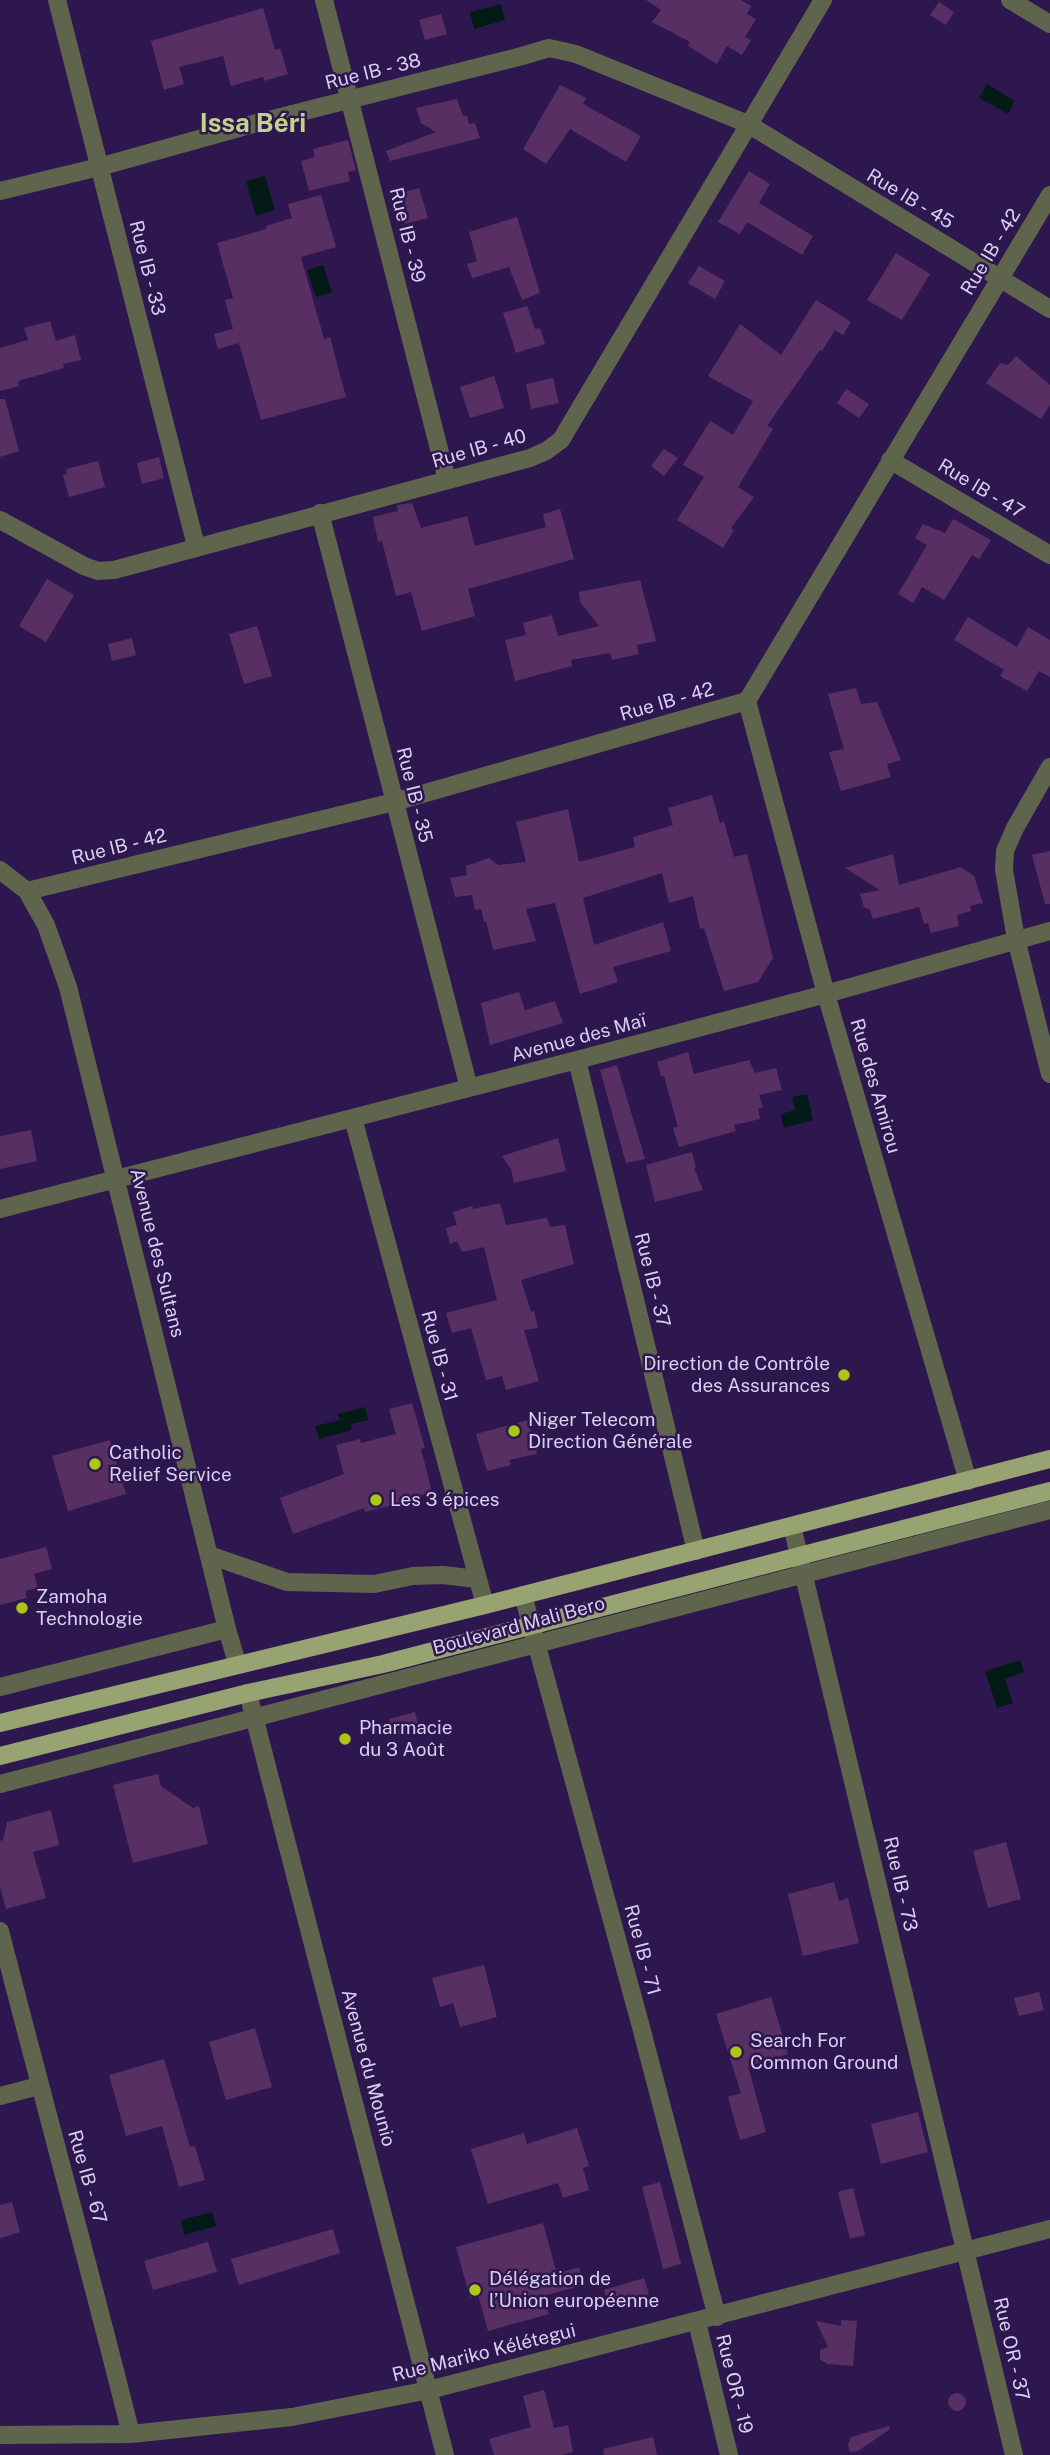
<!DOCTYPE html>
<html>
<head>
<meta charset="utf-8">
<style>
	body { margin:0 }
	canvas { display:block; background:#2e174e }
</style>
</head>
<body>
<canvas width="1050" height="2455"></canvas>
<script>
const c = document.querySelector('canvas').getContext('2d');
c.lineJoin = 'round';
function fill(path, color) {
  c.fillStyle = color;
  c.fill(path, 'evenodd');
}
function stroke(path, color, width, dash) {
  c.strokeStyle = color;
  c.lineWidth = width;
  c.lineCap = dash ? 'butt' : 'round';
  c.setLineDash(dash || []);
  c.stroke(path);
}
function write(font, color, halo, rows, align = 'center') {
  c.font = font + ' "Public Sans",sans-serif';
  c.lineWidth = 5;
  c.setLineDash([]);
  c.textBaseline = 'middle';
  c.strokeStyle = halo;
  c.fillStyle = color;
  for (const [text, x, y, turn = 0] of rows) {
    c.save();
    c.translate(x, y);
    c.rotate((+turn || 0) * Math.PI / 180);
    c.textAlign = isNaN(turn) ? turn : align;
    if (halo) c.strokeText(text, 0, 0);
    c.fillText(text, 0, 0);
    c.restore();
  }
}
const water = new Path2D(`
	M 501,4 L 505,20 L 474,29 L 470,12 Z
	M 987,84 L 1015,101 L 1008,114 L 979,98 Z
	M 265,176 L 275,210 L 256,216 L 246,181 Z
	M 323,265 L 332,292 L 316,297 L 307,270 Z
	M 807,1094 L 813,1120 L 784,1128 L 781,1114 L 795,1110 L 792,1097 Z
	M 365,1407 L 368,1420 L 351,1424 L 352,1430 L 319,1439 L 315,1426 L 340,1420 L 338,1414 Z
	M 1020,1660 L 1024,1672 L 1005,1679 L 1013,1703 L 997,1708 L 985,1671 Z
	M 212,2212 L 216,2226 L 184,2235 L 181,2220 Z`);
const building = new Path2D(`
	M 646,0 L 741,0 L 751,6 L 747,14 L 756,19 L 745,37 L 751,40 L 742,55 L 727,46 L 717,64 L 688,46 L 690,42 L 652,22 L 661,10 Z
	M 939,2 L 954,12 L 946,25 L 930,15 Z
	M 263,8 L 275,50 L 280,48 L 288,74 L 264,81 L 263,77 L 231,86 L 223,56 L 179,67 L 184,84 L 164,90 L 151,41 Z
	M 441,14 L 447,34 L 425,40 L 419,20 Z
	M 560,85 L 586,98 L 583,104 L 641,136 L 626,162 L 570,129 L 546,164 L 523,149 Z
	M 457,99 L 463,116 L 467,116 L 469,124 L 475,123 L 480,138 L 390,161 L 386,151 L 436,132 L 421,123 L 416,108 Z
	M 348,140 L 356,170 L 348,172 L 350,181 L 309,191 L 301,161 L 315,157 L 313,149 Z
	M 749,171 L 770,184 L 759,203 L 813,236 L 802,255 L 747,222 L 740,234 L 718,222 Z
	M 419,188 L 428,218 L 405,224 L 396,194 Z
	M 321,195 L 336,247 L 301,257 L 324,339 L 330,337 L 346,397 L 261,420 L 239,343 L 218,349 L 214,334 L 233,329 L 225,300 L 233,298 L 217,243 L 267,229 L 266,226 L 292,218 L 288,204 Z
	M 517,217 L 540,293 L 522,300 L 509,267 L 472,278 L 467,264 L 477,261 L 469,232 Z
	M 896,253 L 930,274 L 902,320 L 867,300 Z
	M 699,266 L 725,281 L 715,299 L 688,283 Z
	M 816,300 L 851,322 L 843,335 L 835,330 L 822,351 L 820,350 L 767,426 L 773,429 L 738,487 L 754,497 L 731,528 L 734,530 L 723,548 L 677,520 L 704,477 L 683,465 L 710,421 L 733,435 L 753,401 L 708,376 L 740,324 L 781,355 Z
	M 527,306 L 535,329 L 540,328 L 545,344 L 516,353 L 503,313 Z
	M 50,321 L 56,341 L 75,335 L 81,360 L 63,364 L 64,368 L 18,381 L 19,386 L 0,391 L 0,348 L 28,340 L 24,328 Z
	M 1016,356 L 1050,385 L 1050,405 L 1041,419 L 986,383 L 1000,363 L 1008,365 Z
	M 494,376 L 504,408 L 470,418 L 460,387 Z
	M 553,378 L 559,403 L 531,409 L 526,384 Z
	M 846,389 L 869,404 L 859,418 L 837,403 Z
	M 0,399 L 5,399 L 19,451 L 0,457 Z
	M 664,449 L 678,458 L 664,476 L 651,466 Z
	M 159,457 L 164,478 L 142,484 L 137,463 Z
	M 98,461 L 105,487 L 69,497 L 63,475 L 67,474 L 66,469 Z
	M 412,503 L 421,528 L 467,516 L 475,546 L 546,527 L 543,514 L 560,509 L 574,559 L 468,589 L 475,616 L 422,631 L 411,592 L 396,596 L 382,541 L 378,542 L 373,517 L 398,511 L 397,505 Z
	M 953,519 L 991,540 L 979,559 L 972,555 L 944,600 L 922,587 L 913,603 L 898,594 L 927,545 L 915,538 L 923,524 L 945,533 Z
	M 47,579 L 74,595 L 46,642 L 19,626 Z
	M 640,580 L 656,641 L 637,645 L 639,654 L 612,660 L 610,653 L 571,660 L 572,666 L 515,681 L 505,640 L 526,635 L 523,623 L 552,615 L 558,636 L 599,626 L 580,602 L 579,592 Z
	M 968,617 L 1017,647 L 1028,627 L 1050,640 L 1050,677 L 1039,671 L 1027,691 L 1000,676 L 1004,670 L 954,640 Z
	M 257,626 L 272,676 L 244,684 L 229,634 Z
	M 132,638 L 136,655 L 112,661 L 108,644 Z
	M 856,688 L 861,704 L 877,702 L 901,760 L 887,764 L 891,777 L 841,791 L 829,752 L 844,749 L 828,694 Z
	M 712,795 L 720,823 L 724,822 L 734,857 L 747,854 L 773,958 L 758,982 L 724,991 L 704,928 L 700,929 L 693,896 L 669,903 L 662,873 L 583,898 L 594,945 L 663,922 L 671,951 L 613,967 L 618,982 L 580,994 L 555,903 L 526,909 L 536,941 L 493,950 L 486,921 L 484,922 L 481,909 L 475,910 L 472,895 L 455,897 L 450,878 L 467,875 L 466,866 L 489,858 L 498,865 L 526,862 L 516,822 L 568,809 L 579,862 L 635,847 L 633,837 L 673,825 L 668,808 Z
	M 1050,851 L 1050,904 L 1045,904 L 1032,855 Z
	M 893,854 L 899,885 L 961,867 L 974,876 L 983,903 L 970,906 L 971,911 L 957,915 L 959,926 L 931,933 L 928,923 L 924,924 L 919,907 L 873,919 L 870,910 L 864,907 L 860,894 L 880,890 L 845,868 Z
	M 519,992 L 525,1010 L 555,1001 L 563,1023 L 490,1045 L 481,1003 Z
	M 688,1052 L 694,1074 L 749,1060 L 755,1073 L 776,1068 L 782,1090 L 759,1095 L 763,1107 L 758,1109 L 760,1119 L 734,1125 L 736,1131 L 679,1147 L 673,1128 L 678,1127 L 664,1076 L 661,1076 L 657,1062 Z
	M 617,1065 L 645,1159 L 626,1163 L 600,1070 Z
	M 31,1130 L 37,1161 L 0,1169 L 0,1136 Z
	M 558,1138 L 566,1171 L 514,1183 L 511,1169 L 502,1156 Z
	M 692,1152 L 696,1167 L 694,1168 L 703,1190 L 655,1202 L 646,1165 Z
	M 500,1203 L 506,1225 L 547,1218 L 550,1227 L 565,1225 L 574,1264 L 521,1280 L 531,1312 L 534,1311 L 538,1328 L 524,1330 L 539,1381 L 506,1390 L 502,1376 L 486,1380 L 471,1328 L 452,1333 L 446,1313 L 497,1300 L 484,1247 L 462,1252 L 457,1241 L 450,1244 L 446,1228 L 457,1225 L 453,1212 L 472,1206 L 473,1209 Z
	M 412,1403 L 425,1448 L 421,1449 L 432,1492 L 417,1496 L 418,1502 L 401,1507 L 400,1503 L 365,1512 L 364,1508 L 293,1534 L 280,1498 L 344,1474 L 336,1445 L 360,1439 L 361,1443 L 396,1434 L 389,1409 Z
	M 528,1420 L 537,1454 L 509,1460 L 511,1465 L 487,1471 L 476,1434 Z
	M 110,1440 L 126,1494 L 68,1511 L 52,1456 Z
	M 46,1547 L 52,1569 L 34,1574 L 38,1588 L 25,1591 L 27,1598 L 0,1605 L 0,1559 Z
	M 415,1712 L 419,1729 L 394,1736 L 389,1719 Z
	M 158,1774 L 161,1786 L 193,1808 L 199,1806 L 208,1844 L 133,1863 L 113,1785 Z
	M 51,1810 L 59,1845 L 33,1852 L 46,1898 L 6,1909 L 0,1887 L 0,1841 L 3,1840 L 7,1822 Z
	M 1006,1842 L 1021,1899 L 988,1908 L 973,1851 Z
	M 834,1882 L 839,1901 L 848,1898 L 859,1943 L 803,1956 L 788,1894 Z
	M 484,1965 L 497,2017 L 460,2027 L 453,2003 L 440,2007 L 432,1978 Z
	M 1039,1992 L 1044,2010 L 1019,2016 L 1014,1998 Z
	M 771,1997 L 788,2054 L 748,2066 L 766,2132 L 740,2140 L 728,2097 L 741,2093 L 716,2014 Z
	M 255,2028 L 272,2087 L 226,2100 L 209,2042 Z
	M 164,2059 L 190,2147 L 195,2146 L 205,2180 L 179,2187 L 162,2126 L 126,2136 L 109,2075 Z
	M 918,2112 L 928,2152 L 881,2164 L 871,2124 Z
	M 577,2128 L 589,2166 L 583,2168 L 589,2190 L 563,2198 L 558,2183 L 488,2204 L 471,2149 L 524,2133 L 527,2144 Z
	M 660,2182 L 681,2264 L 663,2269 L 642,2187 Z
	M 853,2188 L 865,2235 L 850,2239 L 838,2192 Z
	M 12,2202 L 20,2232 L 0,2238 L 0,2205 Z
	M 543,2223 L 557,2274 L 579,2267 L 584,2285 L 543,2296 L 549,2314 L 488,2331 L 478,2295 L 470,2298 L 456,2247 Z
	M 333,2229 L 340,2253 L 239,2285 L 231,2259 Z
	M 208,2242 L 217,2272 L 153,2290 L 144,2261 Z
	M 644,2278 L 649,2294 L 609,2306 L 604,2290 Z
	M 841,2320 L 857,2321 L 853,2366 L 827,2364 L 820,2359 L 820,2350 L 828,2347 L 816,2321 L 841,2326 Z
	M 544,2390 L 554,2428 L 568,2425 L 573,2452 L 561,2455 L 494,2455 L 489,2439 L 531,2427 L 523,2396 Z
	M948 2402a9 9 0 1 1 18 0a9 9 0 1 1-18 0Z
	M 889,2426 L 890,2429 L 858,2451 L 850,2452 L 848,2445 L 851,2437 Z
	M 653,2437 L 657,2455 L 604,2455 L 603,2449 Z`);
const minor = new Path2D(`
	M 57,0 L 196,546
	M 324,0 L 447,480
	M 1010,0 L 1050,24
	M 0,191 L 99,167 L 253,124 L 522,56 L 549,48 L 576,54 L 748,124 L 1050,309
	M 890,460 L 1050,555
	M 320,513 L 469,1088
	M 0,520 L 84,566 L 98,571 L 114,570 L 530,458 L 546,451 L 561,440 L 823,0
	M 747,701 L 826,994 L 968,1481
	M 1050,767 L 1015,828 L 1005,851 L 1004,870 L 1016,939 L 1050,1074
	M 27,891 L 394,802 L 747,701 L 1050,195
	M 577,1060 L 696,1551
	M 353,1118 L 485,1605
	M 0,1209 L 577,1060 L 826,994 L 1050,931
	M 792,1526 L 1014,2455
	M 209,1555 L 287,1582 L 374,1584 L 413,1576 L 443,1575 L 477,1579
	M 523,1595 L 641,2027 L 717,2317
	M 0,1687 L 227,1629
	M 0,1784 L 1050,1510
	M 0,1931 C 43,2099 89,2266 131,2434
	M 0,2096 L 39,2086
	M 697,2322 L 729,2455`);
const tertiary = new Path2D(`
	M 0,870 L 27,891 L 46,925 L 68,987 L 227,1629 L 237,1663
	M 248,1693 L 445,2455
	M 0,2435 L 131,2434 L 292,2417 L 429,2390 L 1050,2229`);
const primary = new Path2D(`
	M 0,1723 L 485,1605 L 1050,1459
	M 0,1756 L 248,1693 L 383,1664 L 1050,1491`);
const markers = [
	[844,1375,7,"#abc614"],
	[514,1431,7,"#abc614"],
	[95,1464,7,"#abc614"],
	[376,1500,7,"#abc614"],
	[22,1608,7,"#abc614"],
	[345,1739,7,"#abc614"],
	[736,2052,7,"#abc614"],
	[475,2290,7,"#abc614"]
];
const streetNames = [
	["Rue IB - 38",373,72,-14],
	["Rue IB - 45",910,199,31],
	["Rue IB - 39",407,235,76],
	["Rue IB - 42",991,252,-59],
	["Rue IB - 33",147,268,76],
	["Rue IB - 40",479,449,-16],
	["Rue IB - 47",981,489,31],
	["Rue IB - 42",667,702,-16],
	["Rue IB - 35",414,795,76],
	["Rue IB - 42",119,847,-14],
	["Avenue des Maï",579,1038,-15],
	["Rue des Amirou",875,1086,74],
	["Avenue des Sultans",157,1253,76],
	["Rue IB - 37",652,1280,76],
	["Rue IB - 31",439,1356,75],
	["Boulevard Mali Bero",519,1626,-15],
	["Rue IB - 73",900,1884,77],
	["Rue IB - 71",642,1950,75],
	["Avenue du Mounio",368,2068,75],
	["Rue IB - 67",87,2177,74],
	["Rue OR - 37",1011,2349,77],
	["Rue Mariko Kélétegui",484,2353,-14],
	["Rue OR - 19",734,2384,76]
];
const poiNames = [
	["Direction de Contrôle",830,1364,"right"],
	["des Assurances",830,1386,"right"],
	["Niger Telecom",528,1420],
	["Direction Générale",528,1442],
	["Catholic",109,1453],
	["Relief Service",109,1475],
	["Les 3 épices",390,1500],
	["Zamoha",36,1597],
	["Technologie",36,1619],
	["Pharmacie",359,1728],
	["du 3 Août",359,1750],
	["Search For",750,2041],
	["Common Ground",750,2063],
	["Délégation de",489,2279],
	["l’Union européenne",489,2301]
];
const districtNames = [
	["Issa Béri",253,124]
];
fill(water, '#021b17');
fill(building, '#582f63');
stroke(minor, '#5f654d', 18);
stroke(tertiary, '#5f654d', 18);
stroke(primary, '#97a370', 18);
for (const [x, y, r, color] of markers) {
  const dot = new Path2D();
  dot.arc(x, y, r, 0, 2 * Math.PI);
  c.fillStyle = color;
  c.fill(dot);
  stroke(dot, '#2e174e', 2.5);
}
write('19px', '#d9cff2', '#2e174e', streetNames);
write('19px', '#d9cff2', '#2e174e', poiNames, 'left');
write('bold 26px', '#c2d388', '#2e174e', districtNames);
</script>
</body>
</html>
